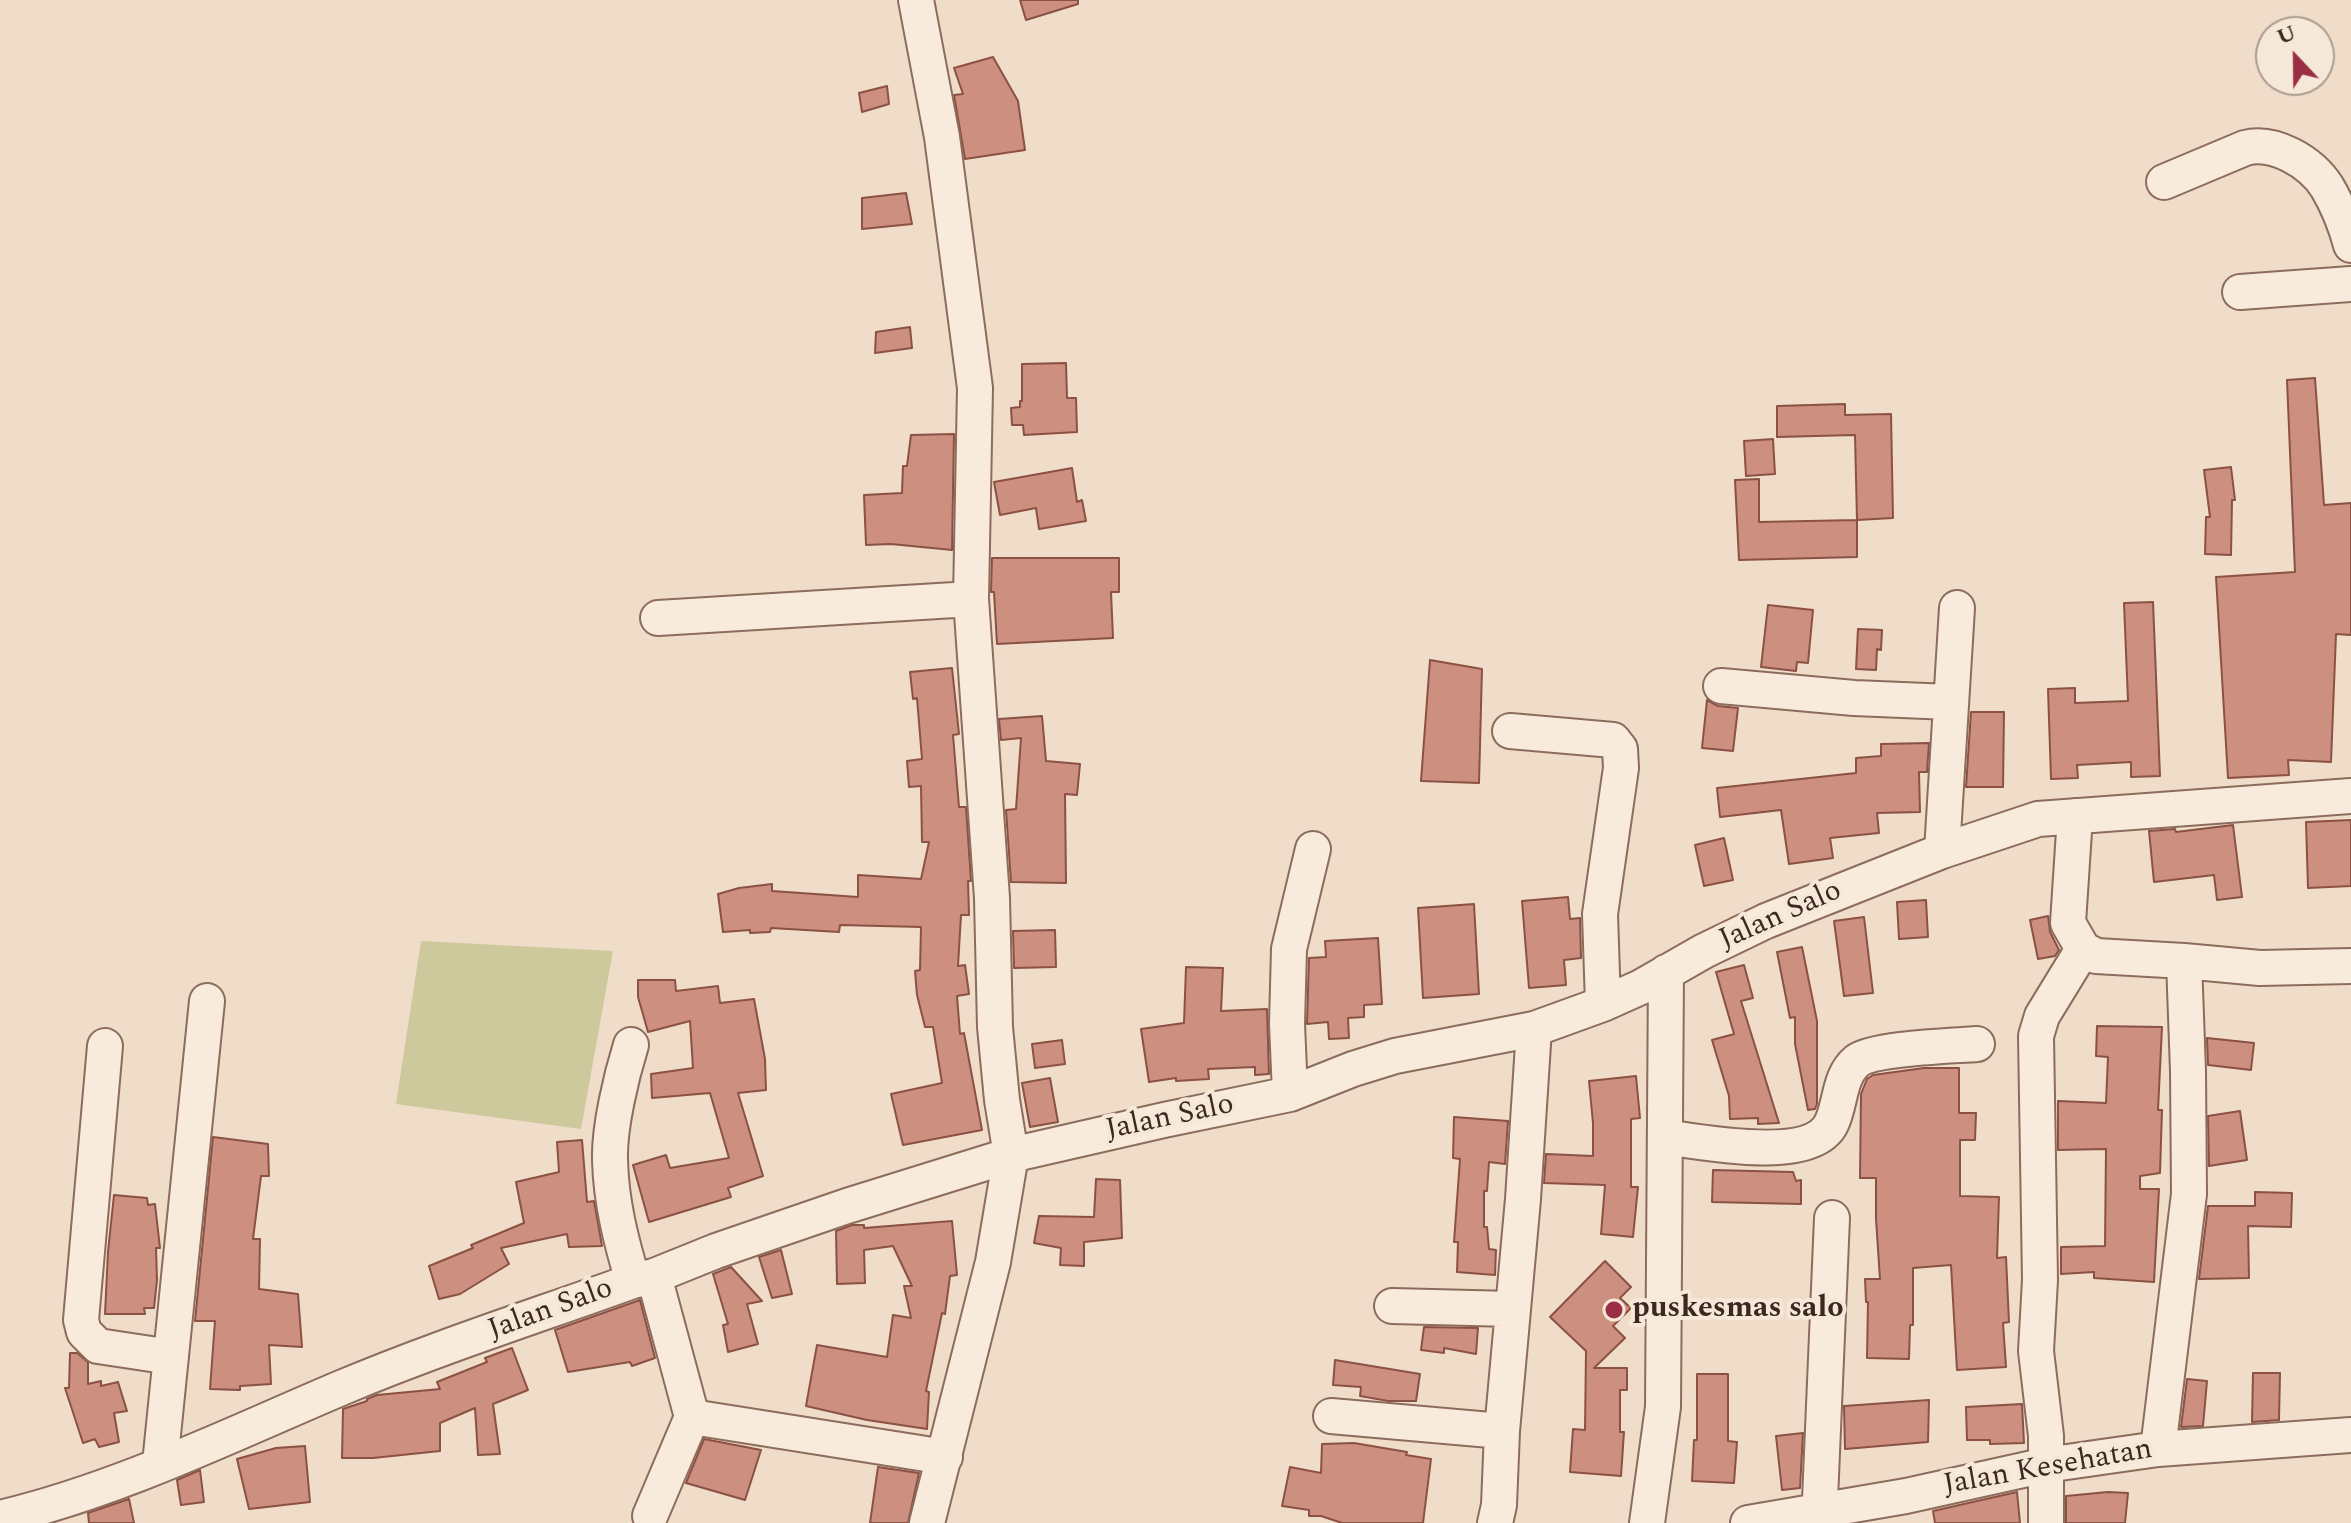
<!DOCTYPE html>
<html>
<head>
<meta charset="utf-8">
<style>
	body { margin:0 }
	#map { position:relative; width:2351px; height:1523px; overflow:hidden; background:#efdcc9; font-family:Spectral,serif }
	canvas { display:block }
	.north { position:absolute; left:2255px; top:16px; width:80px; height:80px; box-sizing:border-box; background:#f6e8d8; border:2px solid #ac9b8f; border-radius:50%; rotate:338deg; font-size:22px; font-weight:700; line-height:32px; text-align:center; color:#3c2821 }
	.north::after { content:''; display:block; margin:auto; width:28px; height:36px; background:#9b2d44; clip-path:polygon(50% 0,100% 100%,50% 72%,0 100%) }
</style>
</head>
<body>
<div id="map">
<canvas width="2351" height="1523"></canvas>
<div class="north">U</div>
</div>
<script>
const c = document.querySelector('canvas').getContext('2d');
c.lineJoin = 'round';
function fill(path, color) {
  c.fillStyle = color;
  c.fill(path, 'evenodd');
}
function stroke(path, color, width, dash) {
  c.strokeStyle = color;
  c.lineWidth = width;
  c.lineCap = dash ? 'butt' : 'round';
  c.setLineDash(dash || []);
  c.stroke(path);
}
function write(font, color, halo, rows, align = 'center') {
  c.font = font + ' Spectral,serif';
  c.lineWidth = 8;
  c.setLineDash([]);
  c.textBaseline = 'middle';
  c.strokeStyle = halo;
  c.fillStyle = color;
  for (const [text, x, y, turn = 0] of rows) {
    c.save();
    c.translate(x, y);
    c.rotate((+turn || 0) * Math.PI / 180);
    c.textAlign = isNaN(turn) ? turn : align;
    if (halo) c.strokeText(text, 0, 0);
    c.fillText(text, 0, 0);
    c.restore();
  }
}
const green = new Path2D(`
	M 421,941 L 613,951 L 581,1129 L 396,1104 Z`);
const building = new Path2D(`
	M 1020,0 L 1078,0 L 1078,4 L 1026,20 Z
	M 993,57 L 1018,101 L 1025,150 L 965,159 L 954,95 L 963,94 L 954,68 Z
	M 887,86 L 889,104 L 862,112 L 859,93 Z
	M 906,193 L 912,224 L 862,229 L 862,198 Z
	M 910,327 L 912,348 L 875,353 L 876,332 Z
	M 1066,363 L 1067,398 L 1076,398 L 1077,432 L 1024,435 L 1023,425 L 1012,425 L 1011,408 L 1020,407 L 1020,401 L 1022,401 L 1022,364 Z
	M 2315,378 L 2324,505 L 2351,503 L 2351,635 L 2336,634 L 2331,762 L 2288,760 L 2289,775 L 2228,778 L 2216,577 L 2295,572 L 2287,380 Z
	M 1845,404 L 1845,415 L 1891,414 L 1893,518 L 1857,520 L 1855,435 L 1777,437 L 1777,406 Z
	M 954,434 L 952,550 L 891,544 L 866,545 L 864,495 L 902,493 L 903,466 L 907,466 L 911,435 Z
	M 1773,439 L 1775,474 L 1746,476 L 1744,441 Z
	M 2231,467 L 2235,500 L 2232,500 L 2231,555 L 2205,554 L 2206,517 L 2210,517 L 2204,470 Z
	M 1072,468 L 1077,502 L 1082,500 L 1086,521 L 1039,529 L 1036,508 L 1000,515 L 994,482 Z
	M 1759,479 L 1759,522 L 1857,520 L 1857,557 L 1739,560 L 1735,480 Z
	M 992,558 L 1119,558 L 1119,592 L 1111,592 L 1113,638 L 997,644 L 994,592 L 991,592 Z
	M 2153,602 L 2160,776 L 2131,777 L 2131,762 L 2077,765 L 2078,778 L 2051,779 L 2048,689 L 2075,688 L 2075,703 L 2128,701 L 2124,603 Z
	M 1768,605 L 1813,610 L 1808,663 L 1797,662 L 1796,671 L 1761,667 Z
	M 1858,629 L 1882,630 L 1881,650 L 1877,649 L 1876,670 L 1856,669 Z
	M 1430,660 L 1482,669 L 1479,783 L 1421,781 Z
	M 952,668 L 959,734 L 953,735 L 959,807 L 966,807 L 971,881 L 968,881 L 969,915 L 961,915 L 958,966 L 965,965 L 969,994 L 957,996 L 960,1034 L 964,1033 L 982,1130 L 903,1145 L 891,1094 L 942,1083 L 933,1027 L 925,1027 L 917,995 L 915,971 L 920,970 L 921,927 L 840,925 L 839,932 L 771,928 L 770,932 L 750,933 L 750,930 L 723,932 L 718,894 L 739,888 L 772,884 L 772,891 L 858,897 L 858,875 L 921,879 L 929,842 L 922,842 L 921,786 L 909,787 L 907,761 L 922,759 L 917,698 L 913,699 L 910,672 Z
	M 1707,700 L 1718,706 L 1738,708 L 1733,751 L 1702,748 Z
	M 1971,712 L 2004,712 L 2003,787 L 1966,787 Z
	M 1042,716 L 1046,761 L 1080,764 L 1077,795 L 1065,794 L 1066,883 L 1011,882 L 1006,810 L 1016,809 L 1021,738 L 1001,740 L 999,719 Z
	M 1929,743 L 1927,772 L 1919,772 L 1920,812 L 1877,813 L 1879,833 L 1830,838 L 1833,858 L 1789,864 L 1781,810 L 1720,817 L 1717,788 L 1856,773 L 1856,758 L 1881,756 L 1881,744 Z
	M 2351,820 L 2351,886 L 2308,888 L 2306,822 Z
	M 2233,825 L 2242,897 L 2217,900 L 2214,875 L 2154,882 L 2149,831 L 2175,829 L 2176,832 Z
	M 1724,838 L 1733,880 L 1704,886 L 1695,845 Z
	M 1568,897 L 1570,919 L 1580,918 L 1581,958 L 1564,960 L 1566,985 L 1529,988 L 1522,901 Z
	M 1926,900 L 1928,937 L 1899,939 L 1897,902 Z
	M 1474,904 L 1479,994 L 1423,998 L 1418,908 Z
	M 2048,916 L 2050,932 L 2059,950 L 2055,956 L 2038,959 L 2030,920 Z
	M 1864,917 L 1873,993 L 1844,996 L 1834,921 Z
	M 1055,930 L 1056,967 L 1014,968 L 1013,931 Z
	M 1378,938 L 1382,1004 L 1364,1005 L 1364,1017 L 1348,1018 L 1349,1038 L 1329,1039 L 1328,1022 L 1307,1024 L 1309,958 L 1326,957 L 1325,941 Z
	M 1802,947 L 1817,1021 L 1817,1104 L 1815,1109 L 1808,1110 L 1795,1044 L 1795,1017 L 1790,1018 L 1777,952 Z
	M 1744,965 L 1753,998 L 1741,1001 L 1779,1123 L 1758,1124 L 1758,1118 L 1730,1119 L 1729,1096 L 1712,1040 L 1734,1034 L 1716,972 Z
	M 1186,967 L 1223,968 L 1221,1011 L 1267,1009 L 1269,1074 L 1255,1075 L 1255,1067 L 1208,1069 L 1209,1079 L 1176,1081 L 1176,1078 L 1149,1082 L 1141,1029 L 1184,1023 Z
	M 638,980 L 675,980 L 676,991 L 718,986 L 720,1003 L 754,999 L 765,1059 L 766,1090 L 738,1093 L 763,1176 L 728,1188 L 731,1197 L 649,1222 L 633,1165 L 666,1155 L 670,1168 L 729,1158 L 710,1093 L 652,1098 L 651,1074 L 693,1068 L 690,1021 L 648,1032 L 638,997 Z
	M 2097,1026 L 2162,1027 L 2158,1110 L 2162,1110 L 2160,1173 L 2140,1176 L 2140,1189 L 2159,1189 L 2154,1282 L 2094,1278 L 2094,1272 L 2061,1274 L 2061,1247 L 2105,1246 L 2106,1149 L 2058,1150 L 2058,1101 L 2106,1103 L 2108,1057 L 2096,1056 Z
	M 2207,1038 L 2254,1043 L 2251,1070 L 2208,1065 Z
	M 1062,1040 L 1065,1064 L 1035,1068 L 1032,1044 Z
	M 1924,1068 L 1959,1068 L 1959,1113 L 1976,1113 L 1975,1140 L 1960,1140 L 1960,1196 L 1999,1197 L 1997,1258 L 2006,1257 L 2009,1322 L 2003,1323 L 2006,1367 L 1957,1370 L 1951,1265 L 1913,1268 L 1913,1325 L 1910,1325 L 1909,1359 L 1867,1358 L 1868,1302 L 1866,1302 L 1865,1279 L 1880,1279 L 1876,1219 L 1876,1178 L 1860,1178 L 1861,1094 L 1867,1079 L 1873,1075 Z
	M 1636,1076 L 1640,1118 L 1631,1119 L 1631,1187 L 1638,1187 L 1633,1237 L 1601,1234 L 1605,1185 L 1544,1183 L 1546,1154 L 1593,1156 L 1593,1123 L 1589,1081 Z
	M 1050,1078 L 1058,1122 L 1030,1127 L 1022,1083 Z
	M 2240,1111 L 2247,1160 L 2209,1166 L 2208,1116 Z
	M 1454,1117 L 1508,1121 L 1505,1164 L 1489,1162 L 1487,1191 L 1484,1191 L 1484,1227 L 1487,1227 L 1489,1249 L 1496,1250 L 1495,1275 L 1457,1272 L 1458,1242 L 1454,1242 L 1460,1159 L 1453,1158 Z
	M 213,1137 L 268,1144 L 269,1176 L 261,1176 L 253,1239 L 260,1239 L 259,1289 L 298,1294 L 302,1347 L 269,1345 L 271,1384 L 240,1386 L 240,1390 L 210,1389 L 215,1321 L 195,1321 Z
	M 582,1140 L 587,1202 L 594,1201 L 602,1246 L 569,1247 L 567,1234 L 501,1248 L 509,1264 L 460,1294 L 439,1299 L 429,1266 L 473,1248 L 471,1245 L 524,1223 L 516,1182 L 559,1172 L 557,1142 Z
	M 1713,1170 L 1793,1172 L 1796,1181 L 1801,1180 L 1801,1204 L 1712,1202 Z
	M 1096,1179 L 1120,1180 L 1122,1238 L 1084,1242 L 1084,1266 L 1060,1265 L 1061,1248 L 1034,1243 L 1039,1216 L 1094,1217 Z
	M 2255,1192 L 2292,1193 L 2291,1227 L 2248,1226 L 2249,1278 L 2199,1279 L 2208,1206 L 2255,1206 Z
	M 114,1195 L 147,1198 L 148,1205 L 155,1204 L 160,1248 L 156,1248 L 157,1280 L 154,1308 L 144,1308 L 145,1314 L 105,1314 L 108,1252 Z
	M 952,1221 L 957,1275 L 950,1276 L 945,1314 L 942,1313 L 926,1391 L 929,1392 L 927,1429 L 867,1420 L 806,1406 L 817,1345 L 887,1357 L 893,1315 L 911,1318 L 904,1286 L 912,1286 L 893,1246 L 864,1250 L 865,1283 L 837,1284 L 836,1231 L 852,1225 L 864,1225 L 864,1228 Z
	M 781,1250 L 792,1294 L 772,1298 L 759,1257 Z
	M 1605,1261 L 1631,1287 L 1620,1298 L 1631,1308 L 1613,1326 L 1625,1338 L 1594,1368 L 1627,1368 L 1627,1390 L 1620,1390 L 1620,1432 L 1624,1432 L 1621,1476 L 1570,1472 L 1573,1429 L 1585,1430 L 1586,1351 L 1550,1317 Z
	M 731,1267 L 762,1301 L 747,1304 L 758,1344 L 728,1352 L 723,1325 L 728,1324 L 713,1274 Z
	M 640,1300 L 655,1358 L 632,1366 L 630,1362 L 568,1372 L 555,1330 Z
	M 1424,1327 L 1478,1328 L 1476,1354 L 1444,1348 L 1444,1353 L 1421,1350 Z
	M 512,1348 L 528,1390 L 493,1404 L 500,1454 L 478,1455 L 475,1408 L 440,1423 L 440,1451 L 373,1458 L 342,1458 L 343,1409 L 367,1401 L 367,1399 L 377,1395 L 440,1389 L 437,1382 L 487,1362 L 485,1358 Z
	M 70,1353 L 77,1353 L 88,1362 L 88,1384 L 101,1381 L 101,1386 L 118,1382 L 127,1411 L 114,1413 L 119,1442 L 99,1447 L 95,1439 L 83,1443 L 65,1388 L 69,1388 Z
	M 1335,1360 L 1420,1374 L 1416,1401 L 1388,1401 L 1360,1396 L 1361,1387 L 1333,1385 Z
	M 2253,1373 L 2280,1373 L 2279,1420 L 2252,1422 Z
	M 1697,1374 L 1728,1374 L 1728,1441 L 1737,1442 L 1734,1483 L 1692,1481 L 1694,1440 L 1697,1440 Z
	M 2187,1379 L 2207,1381 L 2203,1426 L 2181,1427 Z
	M 1929,1400 L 1928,1442 L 1845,1449 L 1844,1406 Z
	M 2022,1404 L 2024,1443 L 1990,1444 L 1990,1440 L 1967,1440 L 1966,1407 Z
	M 1803,1433 L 1800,1488 L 1782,1490 L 1776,1436 Z
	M 704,1439 L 761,1450 L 745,1500 L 686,1483 Z
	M 1354,1443 L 1407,1452 L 1406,1455 L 1431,1459 L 1423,1523 L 1342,1523 L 1321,1516 L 1309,1516 L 1309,1510 L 1282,1506 L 1290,1467 L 1321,1473 L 1322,1444 Z
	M 305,1446 L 310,1502 L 249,1509 L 237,1459 L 276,1448 Z
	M 878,1467 L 919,1473 L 908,1523 L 870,1523 Z
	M 200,1470 L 204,1502 L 181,1505 L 177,1480 Z
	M 2017,1492 L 2020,1523 L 1935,1523 L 1933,1511 Z
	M 2108,1492 L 2128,1493 L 2125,1523 L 2066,1523 L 2066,1496 Z
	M 129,1499 L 134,1523 L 89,1523 L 88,1513 Z`);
const minor = new Path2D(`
	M 916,0 L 942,137 L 975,388 L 971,599 L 992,898 L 995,1027 L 1002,1100 L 1011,1155 L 993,1262 L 927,1523
	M 2164,182 L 2245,148 C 2274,140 2311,162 2327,187 C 2337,204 2346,226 2351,245
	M 2240,292 L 2351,284
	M 658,618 L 971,599
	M 1721,686 L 1854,698 L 1950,702
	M 1510,731 L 1613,740 L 1620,749 L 1621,768 L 1600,914 L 1603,1004
	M 2075,816 L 2068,923 L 2083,949 L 2096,956 L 2184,961 L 2260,968 L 2351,966
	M 1942,851 L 1957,608
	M 631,1045 C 621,1077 609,1128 610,1160 C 611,1202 621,1241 633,1281
	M 105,1046 L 81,1320 L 84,1332 L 98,1346 L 171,1357
	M 1290,1094 L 1287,1024 L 1289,949 L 1313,849
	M 1665,1137 C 1701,1142 1814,1165 1832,1122 C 1841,1102 1839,1076 1857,1061 C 1874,1048 1953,1046 1977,1044
	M 654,1276 L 692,1417 L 945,1457
	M 1392,1306 L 1512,1309
	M 1331,1416 L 1502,1431
	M 2158,1449 L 2189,1194 L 2188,1071 L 2184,961
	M 160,1464 L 207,1001
	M 650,1516 L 692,1417
	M 0,1518 C 118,1490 230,1435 341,1388 C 436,1348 536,1316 633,1281 L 654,1276 L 716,1251 L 847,1206 L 1011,1155 L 1164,1120 L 1290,1094 L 1353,1069 L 1395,1056 L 1534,1029 L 1603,1004 L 1641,987 L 1704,951 L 1766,921 L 1942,851 L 2038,819 L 2351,796
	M 1495,1523 L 1499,1505 L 1502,1431 L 1523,1199 L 1534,1029
	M 1647,1523 L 1663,1407 L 1666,972
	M 1748,1523 L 1906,1496 L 2046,1465 L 2158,1449 L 2351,1435
	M 1819,1523 L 1832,1218
	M 2046,1523 L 2046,1436 L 2036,1351 L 2040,1280 L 2036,1036 L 2042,1016 L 2083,949`);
const markers = [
	[1614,1310,10,"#9b2d44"]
];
const streetNames = [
	["Jalan Salo",1781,917,-24],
	["Jalan Salo",1170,1119,-12],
	["Jalan Salo",551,1311,-20],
	["Jalan Kesehatan",2048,1469,-10]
];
const poiNames = [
	["puskesmas salo",1632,1310]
];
fill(green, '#cec99c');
fill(building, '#cd8f7f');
stroke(building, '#8b5143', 2);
stroke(minor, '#8c6c5d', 38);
stroke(minor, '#f9ebdc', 34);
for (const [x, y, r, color] of markers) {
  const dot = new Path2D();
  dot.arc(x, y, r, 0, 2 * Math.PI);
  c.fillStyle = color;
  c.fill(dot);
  stroke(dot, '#f6e8d8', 3);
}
write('30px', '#3c2821', '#f6e8d8', streetNames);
write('bold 30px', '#3c2821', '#f6e8d8', poiNames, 'left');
</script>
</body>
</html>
